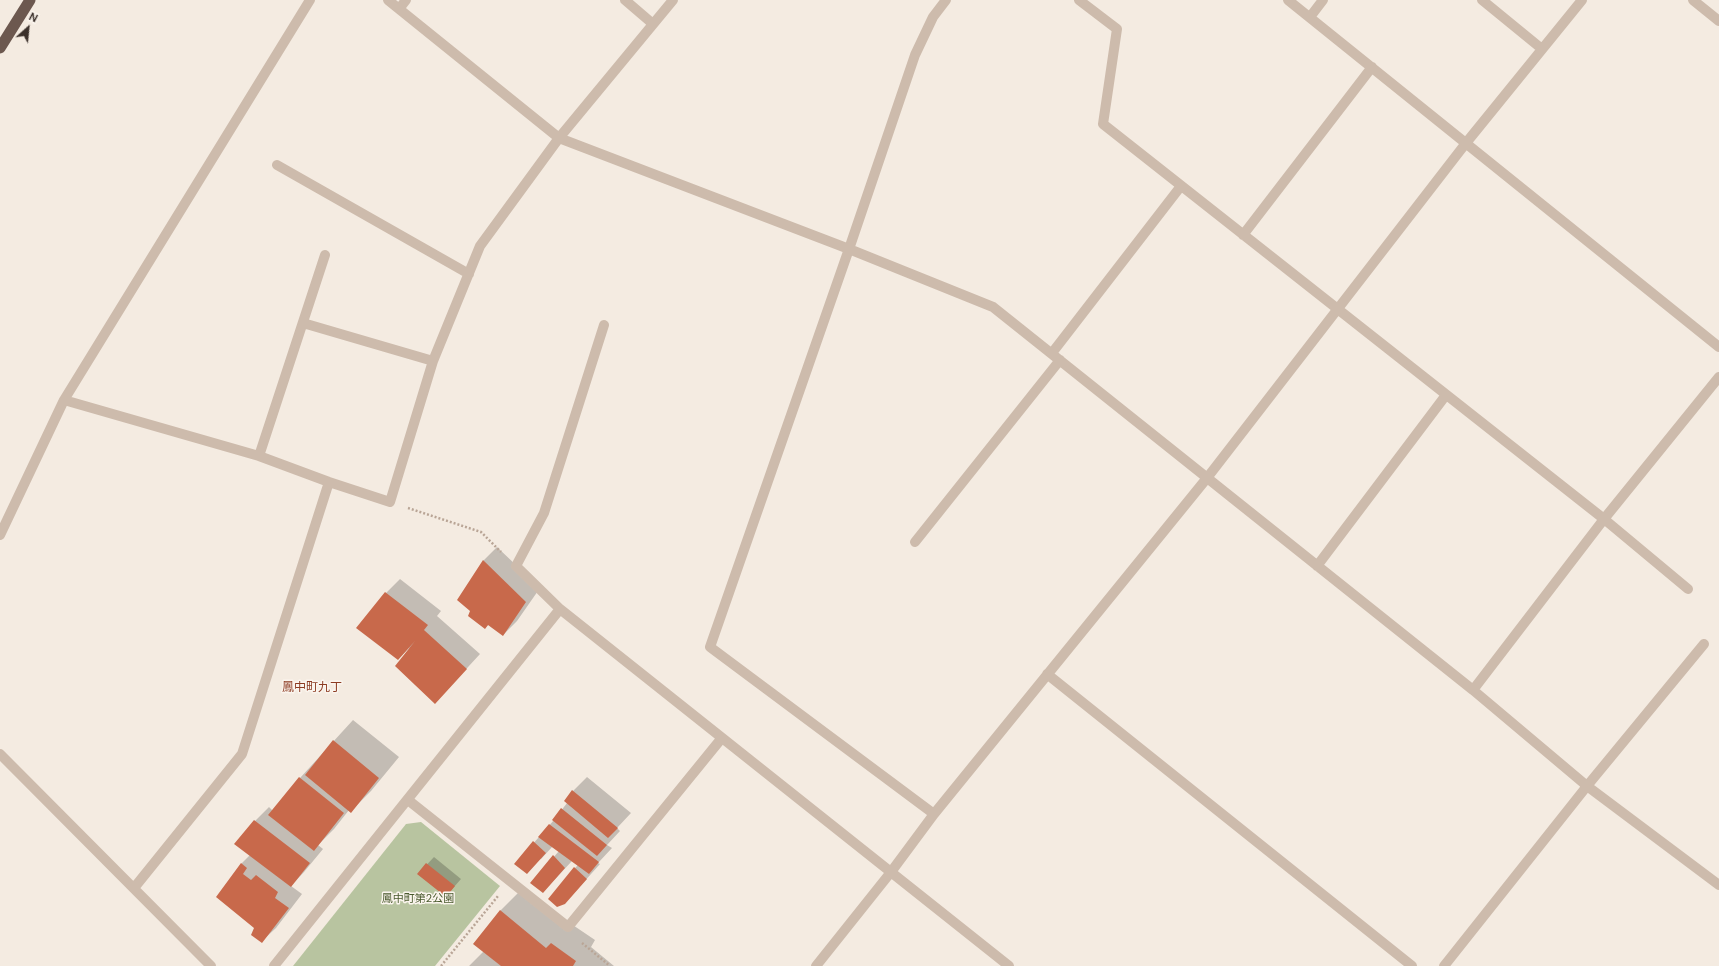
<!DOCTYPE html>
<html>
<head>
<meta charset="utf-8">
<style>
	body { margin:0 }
	#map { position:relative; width:1719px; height:966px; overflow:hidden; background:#f4ebe1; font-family:"DM Sans",sans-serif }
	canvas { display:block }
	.north { position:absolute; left:8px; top:8px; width:40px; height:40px; -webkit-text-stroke:3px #fbf5ee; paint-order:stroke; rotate:27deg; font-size:11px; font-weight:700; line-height:16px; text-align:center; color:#3b302b }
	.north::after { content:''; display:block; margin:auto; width:14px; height:18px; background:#3b302b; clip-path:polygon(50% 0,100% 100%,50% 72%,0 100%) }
</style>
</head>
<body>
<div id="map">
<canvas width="1719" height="966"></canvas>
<div class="north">N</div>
</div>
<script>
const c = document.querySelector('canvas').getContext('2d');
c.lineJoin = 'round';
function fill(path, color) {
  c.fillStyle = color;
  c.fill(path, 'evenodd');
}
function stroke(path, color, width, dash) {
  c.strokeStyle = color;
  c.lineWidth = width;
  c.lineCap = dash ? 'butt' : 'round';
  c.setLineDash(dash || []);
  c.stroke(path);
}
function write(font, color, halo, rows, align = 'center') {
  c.font = font + ' "DM Sans","Noto Sans JP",sans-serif';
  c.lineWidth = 3;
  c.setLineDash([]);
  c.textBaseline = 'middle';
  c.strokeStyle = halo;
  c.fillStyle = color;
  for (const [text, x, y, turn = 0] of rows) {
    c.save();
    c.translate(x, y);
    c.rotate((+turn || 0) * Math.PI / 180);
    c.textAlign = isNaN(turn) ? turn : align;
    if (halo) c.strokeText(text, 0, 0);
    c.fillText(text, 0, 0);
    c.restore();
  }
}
const green = new Path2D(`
	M 421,822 L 500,886 L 435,966 L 293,966 L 406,824 Z`);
const shadow = new Path2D(`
	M 497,547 L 540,588 L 517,621 L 503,635 L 489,624 L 485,628 L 471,610 L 458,600 L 484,560 Z
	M 400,579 L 441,611 L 437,616 L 480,654 L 435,703 L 410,649 L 409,648 L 398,659 L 357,628 L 386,593 Z
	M 353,720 L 399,757 L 371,791 L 351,811 L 349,810 L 334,829 L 318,845 L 323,849 L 304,872 L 291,886 L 302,894 L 276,928 L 262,941 L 255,928 L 218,897 L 242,863 L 250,855 L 255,821 L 269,807 L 273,811 L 300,778 Z
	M 587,777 L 631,813 L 617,828 L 620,831 L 607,845 L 612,848 L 598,863 L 600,864 L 564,904 L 575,868 L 578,865 L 572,861 L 543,892 L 531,883 L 559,851 L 553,846 L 541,859 L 516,863 L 554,820 L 567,803 L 573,791 Z
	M 434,857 L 461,879 L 446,896 L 418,874 Z
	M 521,890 L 595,940 L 591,947 L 614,966 L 469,966 L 484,951 L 475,944 L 501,910 Z`);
const building = new Path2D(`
	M 483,560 L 526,602 L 503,636 L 488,625 L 485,629 L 468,616 L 470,611 L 457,600 Z
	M 385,592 L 428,625 L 424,630 L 467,669 L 435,704 L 395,666 L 415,641 L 398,660 L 356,628 Z
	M 333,740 L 379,778 L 351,813 L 305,775 Z
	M 299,777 L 344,813 L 314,851 L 268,815 Z
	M 572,790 L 618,828 L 608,838 L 564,801 Z
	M 561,808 L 607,845 L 597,856 L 552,820 Z
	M 254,820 L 310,863 L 291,887 L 234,844 Z
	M 549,824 L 599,862 L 589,874 L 538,837 Z
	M 533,841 L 546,853 L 527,874 L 514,864 Z
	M 553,855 L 565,868 L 543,893 L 530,883 Z
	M 241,863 L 247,868 L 243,874 L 251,880 L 256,875 L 278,892 L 275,898 L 289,908 L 262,943 L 251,935 L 254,928 L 216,897 Z
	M 426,863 L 455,886 L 446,897 L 417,874 Z
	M 574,867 L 587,879 L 565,904 L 557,907 L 548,899 Z
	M 500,910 L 546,948 L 551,943 L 576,961 L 573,966 L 501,966 L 473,944 Z`);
const path = new Path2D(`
	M 408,508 L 481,532 L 501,552
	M 582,943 L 610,966
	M 441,966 L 498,896`);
const service = new Path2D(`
	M 408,800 L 568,927 L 721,739`);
const minor = new Path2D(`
	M 388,0 L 559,138 L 849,249 L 993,307 L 1473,690 L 1587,786 L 1719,885
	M 625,0 L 653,24
	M 1079,0 L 1117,29 L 1103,124 L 1604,519 L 1688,589
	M 1288,0 L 1719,347
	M 1482,0 L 1542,49
	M 1693,0 L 1719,21
	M 399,9 L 406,0
	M 1310,17 L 1323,0
	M 277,165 L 469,274
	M 1243,235 L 1372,67
	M 303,323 L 433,361
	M 604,325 L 544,513 L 516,566 L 560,609 L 1009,966
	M 1052,353 L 1181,186
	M 64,400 L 259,456 L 329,482 L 390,502 L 433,361 L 480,246 L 559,138 L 673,0
	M 259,456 L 325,255
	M 0,535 L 64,400 L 310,0
	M 915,542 L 1060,360
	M 1317,566 L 1446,395
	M 1047,674 L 1412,966
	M 1473,690 L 1604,519 L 1719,377
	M 0,754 L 211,966
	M 934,814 L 710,647 L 849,249 L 915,55 L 933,17 L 946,0
	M 134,888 L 242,754 L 329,482
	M 274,966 L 560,609
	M 816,966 L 891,872 L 934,814 L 1207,478 L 1466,143 L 1582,0
	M 1444,966 L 1587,786 L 1704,644`);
const trunk = new Path2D(`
	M 0,48 L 30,0`);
const parkNames = [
	["鳳中町第2公園",418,899]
];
const neighbourhoodNames = [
	["鳳中町九丁",312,688]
];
fill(green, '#b8c4a0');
fill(shadow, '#0003');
fill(building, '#c8694b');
stroke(path, '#b9a596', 2.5, [2, 2]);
stroke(service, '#cdbbac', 10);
stroke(minor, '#cdbbac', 10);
stroke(trunk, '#6c584f', 11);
write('11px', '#4a5a2e', '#fbf5ee', parkNames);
write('12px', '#8c3b22', '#fbf5ee', neighbourhoodNames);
</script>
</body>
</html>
